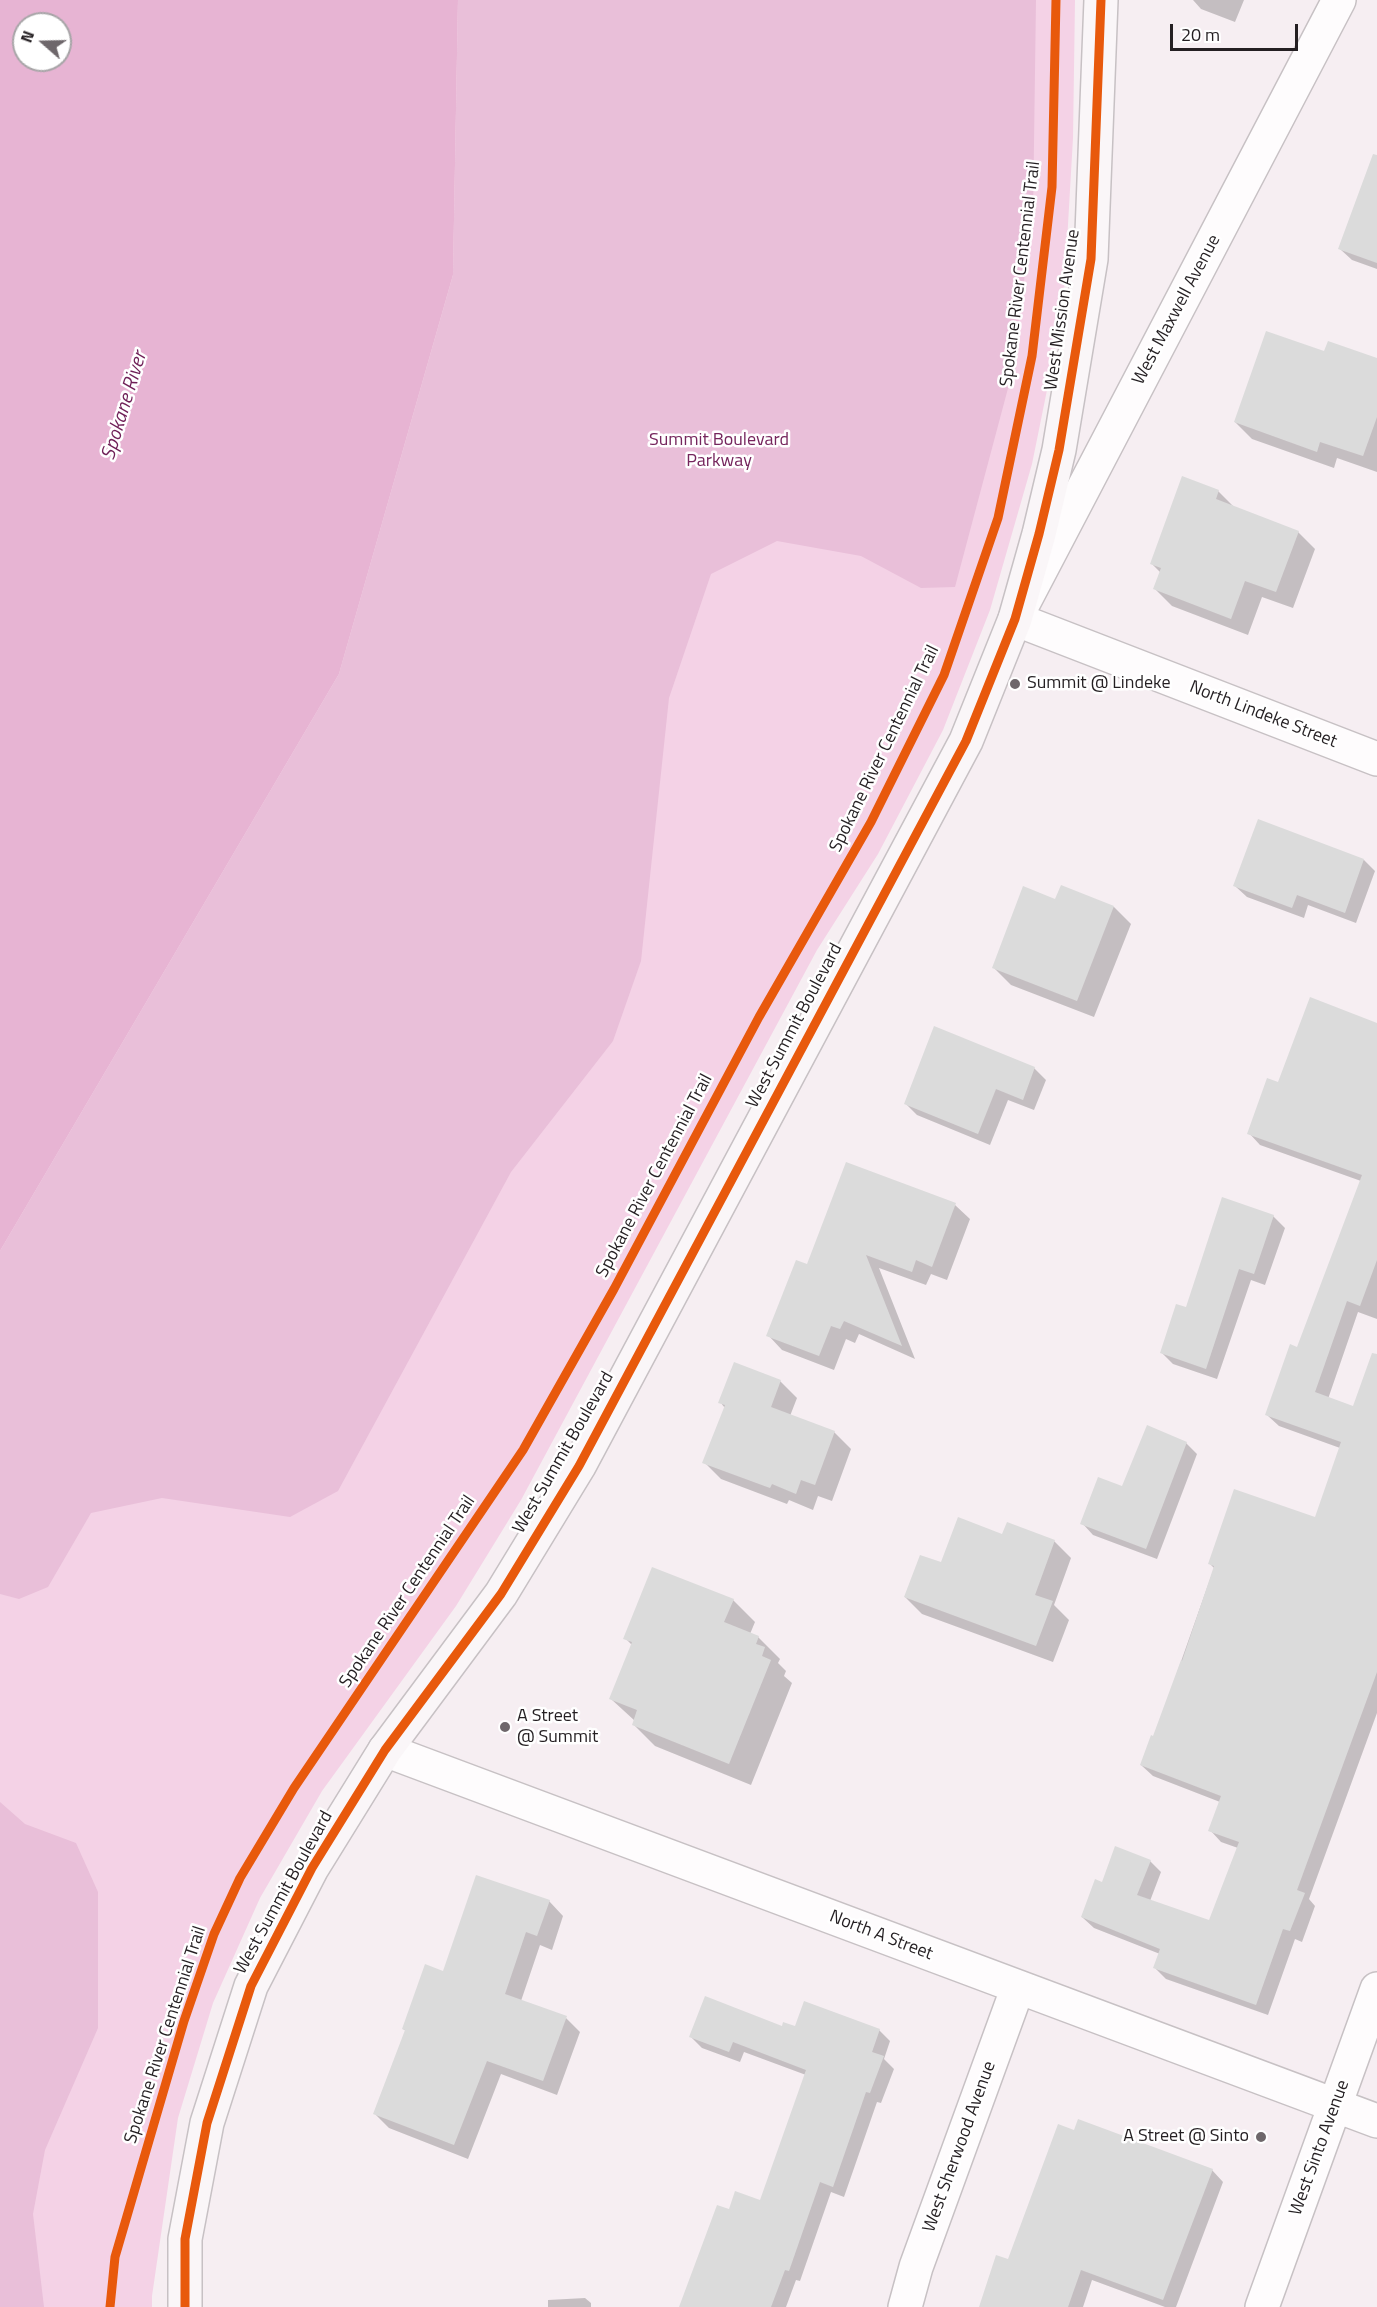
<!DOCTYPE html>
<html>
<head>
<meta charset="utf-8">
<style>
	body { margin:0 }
	#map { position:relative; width:1377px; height:2307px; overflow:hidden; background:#f6eef2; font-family:"Titillium Web",sans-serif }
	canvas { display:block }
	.north { position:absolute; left:12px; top:12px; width:60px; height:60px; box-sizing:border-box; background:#fff; border:2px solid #a7a5a7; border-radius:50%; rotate:290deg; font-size:16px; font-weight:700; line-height:24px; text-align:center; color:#241f22 }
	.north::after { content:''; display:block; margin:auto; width:21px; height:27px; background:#6e676b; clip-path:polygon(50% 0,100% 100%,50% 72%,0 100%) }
	.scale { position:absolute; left:1170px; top:24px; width:128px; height:27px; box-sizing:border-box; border:3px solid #241f22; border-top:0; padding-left:8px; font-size:18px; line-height:21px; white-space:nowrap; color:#241f22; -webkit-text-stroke:4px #fff; paint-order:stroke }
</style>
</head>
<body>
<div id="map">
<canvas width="1377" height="2307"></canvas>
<div class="north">N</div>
<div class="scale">20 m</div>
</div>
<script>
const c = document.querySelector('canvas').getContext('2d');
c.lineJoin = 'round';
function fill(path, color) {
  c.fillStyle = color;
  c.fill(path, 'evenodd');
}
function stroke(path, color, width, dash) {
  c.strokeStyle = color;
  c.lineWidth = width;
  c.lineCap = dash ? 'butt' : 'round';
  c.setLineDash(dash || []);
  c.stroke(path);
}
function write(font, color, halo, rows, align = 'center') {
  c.font = font + ' "Titillium Web",sans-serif';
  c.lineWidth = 5;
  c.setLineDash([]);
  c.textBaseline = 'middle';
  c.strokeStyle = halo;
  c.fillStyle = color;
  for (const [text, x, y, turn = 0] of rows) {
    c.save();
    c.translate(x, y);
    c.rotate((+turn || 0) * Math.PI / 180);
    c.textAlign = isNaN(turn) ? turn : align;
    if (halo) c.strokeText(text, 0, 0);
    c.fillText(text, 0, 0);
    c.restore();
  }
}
const green = new Path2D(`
	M 458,0 L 1075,0 L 1073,138 L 1063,311 L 1032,464 L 990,610 L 943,730 L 878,854 L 817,950 L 521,1500 L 456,1606 L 322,1791 L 260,1898 L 213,2003 L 178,2118 L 152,2296 L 152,2307 L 0,2307 L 0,1251 L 339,674 L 453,275 Z`);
const forest = new Path2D(`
	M 458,0 L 1036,0 L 1033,215 L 1011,377 L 955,587 L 921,588 L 861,556 L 777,541 L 711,574 L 669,698 L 641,961 L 613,1041 L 511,1172 L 338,1491 L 290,1517 L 162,1498 L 91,1513 L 48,1587 L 19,1599 L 0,1594 L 0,1251 L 339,674 L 453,275 Z
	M 0,1802 L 25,1824 L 76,1843 L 98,1892 L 98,2028 L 45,2150 L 33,2214 L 44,2307 L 0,2307 Z`);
const water = new Path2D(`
	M 0,0 L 458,0 L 453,275 L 339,674 L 0,1251 ZM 24,24 L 60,24 L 60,60 L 24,60 Z`);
const shadow = new Path2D(`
	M 1193,0 L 1244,0 L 1235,22 L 1201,9 Z
	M 1377,196 L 1377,269 L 1352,260 L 1340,249 Z
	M 1325,353 L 1377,360 L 1377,472 L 1337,458 L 1334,468 L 1252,439 L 1235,422 Z
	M 1218,491 L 1235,508 L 1298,532 L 1315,549 L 1293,608 L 1262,597 L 1248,635 L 1172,606 L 1155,589 L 1161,573 L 1151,563 Z
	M 1364,860 L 1375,871 L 1356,923 L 1308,905 L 1304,918 L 1247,897 L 1235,886 Z
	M 1056,901 L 1114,907 L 1131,924 L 1094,1017 L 1011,985 L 994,968 Z
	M 1034,1068 L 1046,1080 L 1034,1110 L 1008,1100 L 990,1145 L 917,1115 L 906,1104 Z
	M 1377,1112 L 1377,1319 L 1358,1312 L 1328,1399 L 1377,1416 L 1377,1713 L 1309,1899 L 1315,1906 L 1302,1942 L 1295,1939 L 1268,2015 L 1166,1979 L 1155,1968 L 1160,1954 L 1094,1928 L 1082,1917 L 1103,1884 L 1150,1861 L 1161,1872 L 1150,1901 L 1210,1922 L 1238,1848 L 1221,1842 L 1210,1830 L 1220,1802 L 1153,1776 L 1141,1765 L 1154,1738 L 1214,1568 L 1210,1564 L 1315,1519 L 1340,1448 L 1279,1426 L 1267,1415 L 1298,1349 L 1361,1181 L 1260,1145 L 1249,1133 Z
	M 955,1205 L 970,1219 L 947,1280 L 931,1274 L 926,1285 L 879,1268 L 915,1359 L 859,1334 L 855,1343 L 846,1339 L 834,1370 L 782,1350 L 768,1335 L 808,1266 Z
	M 1273,1216 L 1285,1228 L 1265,1285 L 1251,1280 L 1217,1379 L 1173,1364 L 1161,1352 L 1187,1309 Z
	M 780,1381 L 797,1398 L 790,1416 L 834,1432 L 851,1449 L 832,1501 L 818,1496 L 813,1510 L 789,1500 L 787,1504 L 721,1479 L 704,1462 L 725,1408 L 720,1402 Z
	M 1186,1443 L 1197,1454 L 1157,1559 L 1093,1535 L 1082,1523 L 1123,1488 Z
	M 1003,1535 L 1054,1541 L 1071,1558 L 1054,1605 L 1069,1620 L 1053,1662 L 922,1614 L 905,1597 L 941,1564 Z
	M 733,1600 L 755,1622 L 750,1634 L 758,1637 L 780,1659 L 778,1663 L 786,1671 L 784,1676 L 792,1683 L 751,1785 L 655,1746 L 633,1724 L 635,1721 L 611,1699 L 632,1645 L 625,1638 Z
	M 549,1901 L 563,1916 L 552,1950 L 540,1945 L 521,2001 L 566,2018 L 580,2032 L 557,2095 L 501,2074 L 468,2159 L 389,2128 L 375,2114 L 406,2031 L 403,2029 L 444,1973 Z
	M 782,2028 L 879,2030 L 890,2041 L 884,2059 L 894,2069 L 881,2103 L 877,2102 L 844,2197 L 831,2192 L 800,2281 L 796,2280 L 786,2307 L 681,2307 L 729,2211 L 761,2201 L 806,2075 L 744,2052 L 740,2062 L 702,2048 L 691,2037 Z
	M 1212,2170 L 1223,2182 L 1176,2307 L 1165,2307 L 1092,2280 L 1083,2307 L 981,2307 L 1009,2261 Z
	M 585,2298 L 591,2303 L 591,2307 L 548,2307 L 548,2300 Z`);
const building = new Path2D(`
	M 1373,154 L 1377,155 L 1377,263 L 1338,249 Z
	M 1266,331 L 1324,351 L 1328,341 L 1377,358 L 1377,417 L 1363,456 L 1320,442 L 1317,452 L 1234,422 Z
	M 1182,476 L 1219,490 L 1216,499 L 1299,531 L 1276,592 L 1245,581 L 1231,619 L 1153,589 L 1161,568 L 1150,564 Z
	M 1258,819 L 1364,859 L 1345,913 L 1297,895 L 1292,908 L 1233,886 Z
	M 1061,885 L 1114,906 L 1077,1001 L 992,968 L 1023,886 L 1055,899 Z
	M 1310,997 L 1377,1023 L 1377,1260 L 1360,1306 L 1347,1301 L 1315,1392 L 1353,1406 L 1372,1353 L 1377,1354 L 1377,1672 L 1297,1890 L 1305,1893 L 1290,1931 L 1283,1929 L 1256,2005 L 1153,1968 L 1160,1949 L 1081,1917 L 1095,1879 L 1102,1882 L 1115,1846 L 1151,1860 L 1137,1895 L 1209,1920 L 1239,1842 L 1208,1831 L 1221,1796 L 1140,1765 L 1151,1735 L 1153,1736 L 1181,1660 L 1182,1661 L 1214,1566 L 1208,1564 L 1234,1489 L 1315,1517 L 1341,1442 L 1265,1415 L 1290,1344 L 1297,1347 L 1362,1175 L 1247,1134 L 1267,1078 L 1278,1082 Z
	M 934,1026 L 1035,1067 L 1023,1100 L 996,1089 L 978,1134 L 904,1104 Z
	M 846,1162 L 956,1203 L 932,1267 L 916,1260 L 912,1272 L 866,1255 L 902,1346 L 844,1321 L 840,1329 L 831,1326 L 819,1356 L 766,1336 L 796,1260 L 807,1264 Z
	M 1222,1197 L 1274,1215 L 1254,1274 L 1239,1269 L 1206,1369 L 1160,1353 L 1176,1304 L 1186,1307 Z
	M 734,1362 L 781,1380 L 771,1407 L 835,1431 L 815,1485 L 801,1480 L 796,1494 L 772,1484 L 770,1488 L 702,1463 L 725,1405 L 718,1403 Z
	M 1147,1425 L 1187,1442 L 1146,1549 L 1080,1524 L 1098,1477 L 1122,1486 Z
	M 958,1517 L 1002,1534 L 1007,1522 L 1055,1540 L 1035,1595 L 1053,1601 L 1036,1646 L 904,1597 L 920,1555 L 941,1562 Z
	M 652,1567 L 734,1599 L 724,1622 L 759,1636 L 756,1644 L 765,1647 L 762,1656 L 771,1660 L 729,1764 L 632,1725 L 637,1710 L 609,1699 L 632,1642 L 623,1639 Z
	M 476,1875 L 550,1900 L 537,1936 L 526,1932 L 505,1994 L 567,2016 L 543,2081 L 487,2061 L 454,2145 L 373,2114 L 405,2030 L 402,2029 L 425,1964 L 443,1971 Z
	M 705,1996 L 782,2026 L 783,2022 L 795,2026 L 804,2001 L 880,2029 L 872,2052 L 884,2056 L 870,2093 L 866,2092 L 833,2187 L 820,2182 L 789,2271 L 785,2270 L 771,2307 L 679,2307 L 717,2205 L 729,2209 L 735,2191 L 760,2200 L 806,2070 L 733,2042 L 729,2052 L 689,2037 Z
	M 1078,2119 L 1213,2169 L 1163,2300 L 1081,2270 L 1068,2307 L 979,2307 L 996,2255 L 1008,2259 L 1058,2124 L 1074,2130 Z`);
const street = new Path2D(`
	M 1339,0 L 1015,619 L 1377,759
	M 385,1750 L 1377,2121
	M 905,2307 L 916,2267 L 1018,1987
	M 1262,2307 L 1377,1989`);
const secondary = new Path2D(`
	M 185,2307 L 185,2239 L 207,2123 L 251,1986 L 312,1868 L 385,1750 L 501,1594 L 579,1466 L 966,741 L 1015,619 L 1039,534 L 1059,450 L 1091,259 L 1101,0`);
const cycleway = new Path2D(`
	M 110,2307 L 115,2257 L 184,2021 L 214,1934 L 240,1878 L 294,1788 L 523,1450 L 614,1289 L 759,1017 L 871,822 L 944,675 L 998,518 L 1032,356 L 1052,187 L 1056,0
	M 185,2307 L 185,2239 L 207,2123 L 251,1986 L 312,1868 L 385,1750 L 501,1594 L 579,1466 L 966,741 L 1015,619 L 1039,534 L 1059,450 L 1091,259 L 1101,0`);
const markers = [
	[1015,684,6,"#6e676b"],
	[505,1727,6,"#6e676b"],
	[1261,2137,6,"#6e676b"]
];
const streetNames = [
	["Spokane River Centennial Trail",1021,274,-83],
	["West Mission Avenue",1063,310,-82],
	["West Maxwell Avenue",1177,310,-62],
	["North Lindeke Street",1263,715,21],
	["Spokane River Centennial Trail",885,749,-64],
	["West Summit Boulevard",795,1026,-62],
	["Spokane River Centennial Trail",655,1176,-62],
	["West Summit Boulevard",564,1453,-60],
	["Spokane River Centennial Trail",408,1592,-56],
	["West Summit Boulevard",284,1893,-61],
	["North A Street",881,1936,21],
	["Spokane River Centennial Trail",166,2035,-72],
	["West Sherwood Avenue",960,2147,-70],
	["West Sinto Avenue",1320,2148,-70]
];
const parkNames = [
	["Summit Boulevard",719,441],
	["Parkway",719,462]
];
const poiNames = [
	["Summit @ Lindeke",1027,684],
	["A Street",517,1717],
	["@ Summit",517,1738],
	["A Street @ Sinto",1249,2137,"right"]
];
const waterNames = [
	["Spokane River",125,406,-73]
];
fill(green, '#f4d2e6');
fill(forest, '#e9bfd9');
fill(water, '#e7b4d3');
fill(shadow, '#0003');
fill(building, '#dbdbdb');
stroke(street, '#c7c1c4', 36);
stroke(secondary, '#c7c1c4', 36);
stroke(street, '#fefcfd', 33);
stroke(secondary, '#faf6f8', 33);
stroke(cycleway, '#e8590c', 9);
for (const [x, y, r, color] of markers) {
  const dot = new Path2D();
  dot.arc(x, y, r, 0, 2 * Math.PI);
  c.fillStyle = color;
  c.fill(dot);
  stroke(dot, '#fff', 2);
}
write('18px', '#241f22', '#fff', streetNames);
write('18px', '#75255d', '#fff', parkNames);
write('18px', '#241f22', '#fff', poiNames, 'left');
write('italic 20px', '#6f1f57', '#fff', waterNames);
</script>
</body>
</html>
